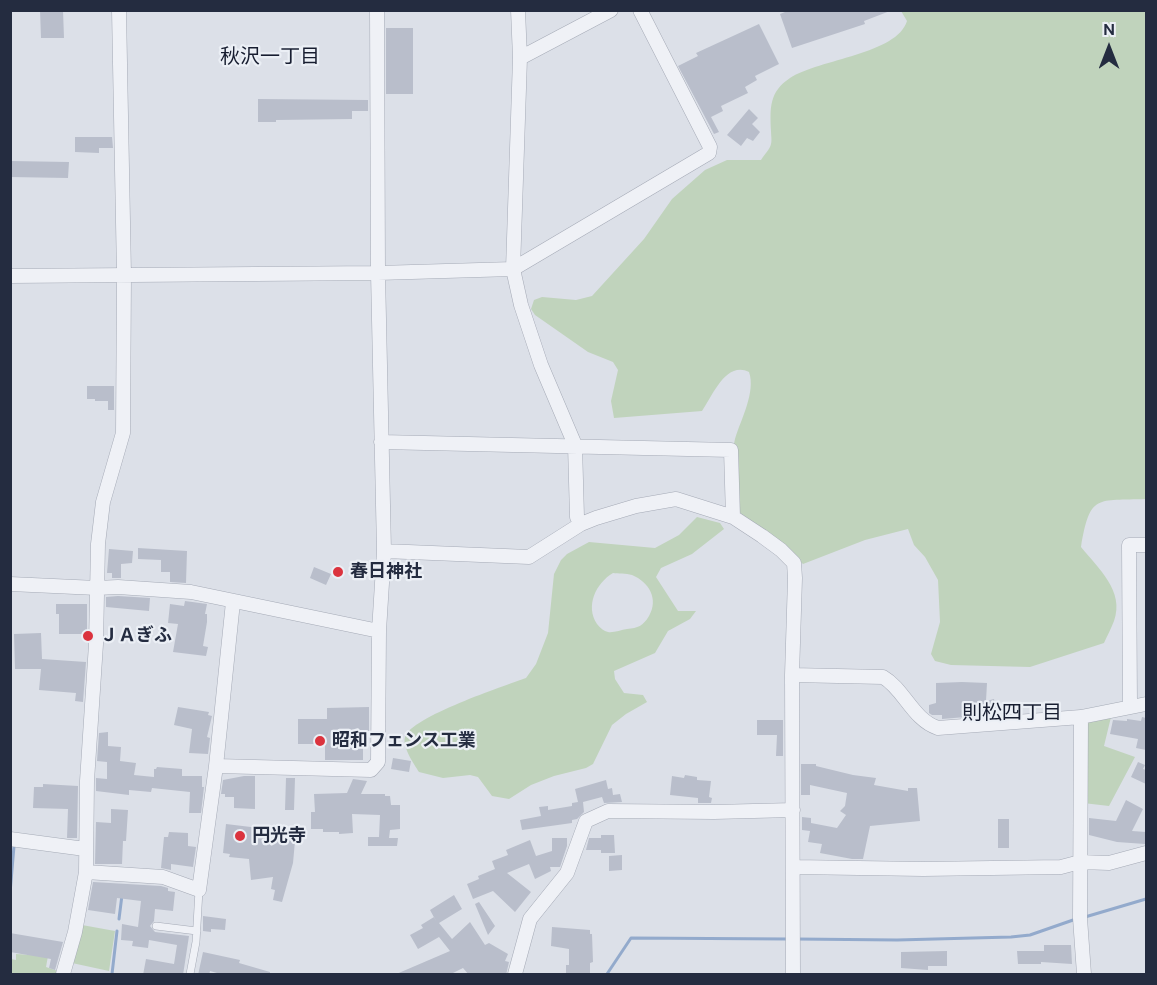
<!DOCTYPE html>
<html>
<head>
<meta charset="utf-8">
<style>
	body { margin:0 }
	#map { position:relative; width:1157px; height:985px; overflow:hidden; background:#dce0e8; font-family:"DM Sans",sans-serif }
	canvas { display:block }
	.frame { position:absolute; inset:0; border:12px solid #242c40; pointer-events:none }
	.north { position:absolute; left:1079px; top:18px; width:60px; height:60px; -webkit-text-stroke:4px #ebeff5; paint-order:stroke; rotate:0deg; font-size:16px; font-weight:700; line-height:24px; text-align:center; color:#242c40 }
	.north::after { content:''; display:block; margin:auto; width:21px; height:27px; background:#242c40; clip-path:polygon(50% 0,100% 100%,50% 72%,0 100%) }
</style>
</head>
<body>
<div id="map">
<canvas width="1157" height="985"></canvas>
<div class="frame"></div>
<div class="north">N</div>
</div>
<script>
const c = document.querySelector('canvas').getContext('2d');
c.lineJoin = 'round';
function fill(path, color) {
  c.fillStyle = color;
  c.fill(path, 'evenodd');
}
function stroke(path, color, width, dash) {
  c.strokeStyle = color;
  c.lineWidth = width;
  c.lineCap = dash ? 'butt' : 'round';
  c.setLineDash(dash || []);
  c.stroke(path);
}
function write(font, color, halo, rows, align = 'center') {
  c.font = font + ' "DM Sans","Noto Sans JP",sans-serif';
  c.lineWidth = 4.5;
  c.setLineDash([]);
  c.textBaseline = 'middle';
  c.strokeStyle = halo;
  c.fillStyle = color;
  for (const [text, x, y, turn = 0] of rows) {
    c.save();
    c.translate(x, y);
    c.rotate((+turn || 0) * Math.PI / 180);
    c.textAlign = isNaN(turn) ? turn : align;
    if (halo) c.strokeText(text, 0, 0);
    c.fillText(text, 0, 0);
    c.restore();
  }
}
const green = new Path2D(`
	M 901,11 L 1146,11 L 1146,499 C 1097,501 1090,493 1081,547 C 1098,568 1125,591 1114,621 C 1111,629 1107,636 1104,643 L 1030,667 L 951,665 L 935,661 L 931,654 L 940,622 L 938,580 L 925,557 L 914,545 L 908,529 L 865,540 L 803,564 L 782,544 L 740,514 C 739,499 731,451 735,439 C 741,419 756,392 749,372 C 726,361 713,395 702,411 L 614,418 L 611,401 L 618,370 L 613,362 L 588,352 L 535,315 L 531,309 L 534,300 L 542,297 L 576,300 L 592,296 L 644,239 L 672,199 L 705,170 L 727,160 L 761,160 C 764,155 770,149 771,144 C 772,141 771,134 771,131 C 770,108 769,92 790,78 C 820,59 897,54 907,21 Z
	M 697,517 L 720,523 L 724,529 L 692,554 L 661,568 L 656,577 L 678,611 L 696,611 L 690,619 L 668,631 L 655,653 L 614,671 L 615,679 L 624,693 L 643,695 L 647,702 L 626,714 L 612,725 L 593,764 L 586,768 L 554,776 L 531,785 L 509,799 L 492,796 L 478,777 L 470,775 L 443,778 L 419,772 C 414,764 402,747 405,737 C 411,717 504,686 526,678 L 536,664 L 548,633 L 554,574 L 561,560 L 567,554 L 589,542 L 655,548 L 679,535 ZM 613,573 C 618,574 626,573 632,575 C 649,582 659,599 649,616 C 643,626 638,628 627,629 C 621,630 613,633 608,632 C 604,631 600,628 597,624 C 585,606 596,583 613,573 Z
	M 1111,717 L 1104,746 L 1135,757 L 1109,806 L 1083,803 L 1085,719 Z
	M 82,925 L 115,931 L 109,971 L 72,963 Z
	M 16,954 L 48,956 L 46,967 L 58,971 L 57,974 L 11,974 L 11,959 L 16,960 Z`);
const stream = new Path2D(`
	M 10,893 L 14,846
	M 1085,917 L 1146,899
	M 119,919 L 122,895
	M 797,939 L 897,940 L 1011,937 L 1030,935 L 1076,919
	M 112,974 L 117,931
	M 607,974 L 631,938 L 787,939`);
const building = new Path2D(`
	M 40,10 L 63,10 L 64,38 L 41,38 Z
	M 790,10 L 890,10 L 890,11 L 864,21 L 865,24 L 792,48 L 780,14 Z
	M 759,24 L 779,64 L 755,76 L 757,80 L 745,87 L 748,93 L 721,106 L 723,111 L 707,119 L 711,117 L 719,132 L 714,134 L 678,66 L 698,56 L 696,53 Z
	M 386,28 L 413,28 L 413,94 L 386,94 Z
	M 258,99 L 368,100 L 368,111 L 352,111 L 352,119 L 276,120 L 276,122 L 258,122 Z
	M 749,109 L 758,118 L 752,124 L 760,132 L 753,141 L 747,138 L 741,146 L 727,135 Z
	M 75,137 L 112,137 L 113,148 L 99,148 L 99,153 L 75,152 Z
	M 10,161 L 69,162 L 68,178 L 10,177 Z
	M 87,386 L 114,386 L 114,410 L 108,410 L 108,401 L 95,401 L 95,399 L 87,399 Z
	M 138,548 L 187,551 L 186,583 L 170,582 L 170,572 L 161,572 L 161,560 L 138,559 Z
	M 109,549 L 133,551 L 132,563 L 121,564 L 121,578 L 112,578 L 112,573 L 107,573 Z
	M 314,567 L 331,574 L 326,585 L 310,578 Z
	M 118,596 L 150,598 L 149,611 L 106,607 L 106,597 Z
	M 185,601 L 207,604 L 205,614 L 207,614 L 207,622 L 203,646 L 208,647 L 206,656 L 173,652 L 178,624 L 168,623 L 170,604 L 184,606 Z
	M 56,604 L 87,604 L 87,634 L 59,634 L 59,614 L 56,614 Z
	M 41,633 L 42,659 L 86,662 L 83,702 L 75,701 L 76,693 L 39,690 L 41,669 L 15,669 L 14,634 Z
	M 962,682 L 987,683 L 986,701 L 994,699 L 996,708 L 1000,707 L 1001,714 L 942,719 L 942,715 L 932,715 L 929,713 L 929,705 L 936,703 L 936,683 Z
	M 178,707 L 209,712 L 208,715 L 212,716 L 207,737 L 210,738 L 208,754 L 189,753 L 192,729 L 174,725 Z
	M 369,707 L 369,731 L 363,731 L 363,760 L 325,760 L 325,744 L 298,744 L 298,719 L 327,719 L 327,708 Z
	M 1142,717 L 1146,718 L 1146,750 L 1136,748 L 1138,739 L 1110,734 L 1113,720 L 1127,721 L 1127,719 L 1141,721 Z
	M 757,720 L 783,720 L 783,756 L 776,756 L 777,735 L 757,735 Z
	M 108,732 L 108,746 L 121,747 L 120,761 L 136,763 L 134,775 L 154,777 L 154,769 L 156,769 L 157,767 L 182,769 L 182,776 L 202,776 L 202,787 L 204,787 L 201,813 L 189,813 L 190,792 L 152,788 L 151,792 L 129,790 L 129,795 L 96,791 L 96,778 L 107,779 L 107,762 L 97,761 L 99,733 Z
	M 393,758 L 411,761 L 409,772 L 391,769 Z
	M 1138,762 L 1145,765 L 1143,769 L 1146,770 L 1146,784 L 1131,777 Z
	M 801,764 L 816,764 L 816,766 L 853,775 L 876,778 L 874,785 L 908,791 L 908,788 L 917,788 L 920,821 L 870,826 L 863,859 L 852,859 L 820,853 L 822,844 L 808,842 L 810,831 L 802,830 L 802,817 L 811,818 L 811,823 L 837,828 L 846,815 L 840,811 L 845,806 L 847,793 L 810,785 L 810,795 L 801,795 Z
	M 685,775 L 697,777 L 697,780 L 711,781 L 709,797 L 712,798 L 711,803 L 698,803 L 698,798 L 670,795 L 672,776 L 684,778 Z
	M 244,776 L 255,776 L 255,809 L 234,808 L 234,797 L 225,797 L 225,794 L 221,794 L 223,780 Z
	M 286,778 L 295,778 L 294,810 L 285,810 Z
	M 353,779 L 367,781 L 361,794 L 385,794 L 385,796 L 390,796 L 391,805 L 400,805 L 400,829 L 390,830 L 389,838 L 398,838 L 397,846 L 368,846 L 368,837 L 379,837 L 380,815 L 352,814 L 353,833 L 339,834 L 339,832 L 323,832 L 323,829 L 311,829 L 311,812 L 315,812 L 314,794 L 347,793 Z
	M 606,780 L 608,789 L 612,788 L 613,795 L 620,794 L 622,802 L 604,803 L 602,797 L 583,802 L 584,812 L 577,819 L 572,820 L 572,823 L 522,830 L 520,820 L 541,816 L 539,807 L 548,806 L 548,810 L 572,806 L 572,803 L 578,802 L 575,789 Z
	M 43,784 L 78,786 L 77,838 L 67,838 L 68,809 L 33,808 L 34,787 L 43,787 Z
	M 1126,800 L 1143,809 L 1132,831 L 1146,832 L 1145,844 L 1117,842 L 1089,835 L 1089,818 L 1116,821 Z
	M 111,809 L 128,810 L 126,841 L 123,841 L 122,864 L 95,864 L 96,822 L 111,823 Z
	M 998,819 L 1009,819 L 1009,848 L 998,848 Z
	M 226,824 L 259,828 L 258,837 L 275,839 L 276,828 L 287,829 L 287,840 L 295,841 L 293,863 L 282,902 L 273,900 L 275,890 L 271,889 L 273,877 L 251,880 L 249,859 L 229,857 L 230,854 L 223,853 Z
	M 169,832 L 188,833 L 188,846 L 196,847 L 193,867 L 171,864 L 171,870 L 161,868 L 164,837 L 168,837 Z
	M 601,835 L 614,835 L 615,853 L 601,853 L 601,850 L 586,850 L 589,838 L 601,838 Z
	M 552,838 L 567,838 L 567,846 L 560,867 L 550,867 L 551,871 L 535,879 L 529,864 L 507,873 L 531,892 L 515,912 L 493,891 L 473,899 L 467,884 L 479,879 L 478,876 L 495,869 L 492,861 L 508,855 L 506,850 L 530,840 L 536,856 L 552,851 Z
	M 622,855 L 622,870 L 609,871 L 609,856 Z
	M 93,882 L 161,886 L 168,888 L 168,891 L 175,892 L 173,911 L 155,909 L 154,921 L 150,926 L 155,932 L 189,936 L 183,975 L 143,975 L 146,959 L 174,964 L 177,945 L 149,940 L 148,948 L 132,946 L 133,941 L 121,940 L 122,924 L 138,927 L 141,901 L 117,898 L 115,914 L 88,910 Z
	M 454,895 L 462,909 L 439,923 L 452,939 L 470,922 L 485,945 L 489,943 L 508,954 L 505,961 L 509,962 L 506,975 L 469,975 L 463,968 L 449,975 L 394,975 L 450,951 L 439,937 L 418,949 L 410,935 L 423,928 L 421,925 L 434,917 L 436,921 L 430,910 Z
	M 479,902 L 495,926 L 488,935 L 475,904 Z
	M 203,916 L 226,919 L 225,930 L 211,929 L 211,932 L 203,931 Z
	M 552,927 L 590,930 L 590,934 L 592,934 L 593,962 L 590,963 L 590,974 L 566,974 L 566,965 L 569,965 L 569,949 L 551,946 Z
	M 10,933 L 63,942 L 55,970 L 49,968 L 51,959 L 10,952 Z
	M 1044,945 L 1071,945 L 1072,964 L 1041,962 L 1041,964 L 1018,964 L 1017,951 L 1044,951 Z
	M 947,951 L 947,966 L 928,966 L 928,970 L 901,968 L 901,952 Z
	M 203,952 L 240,960 L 239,963 L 270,972 L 270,975 L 224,975 L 210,971 L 209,975 L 198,975 Z`);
const service = new Path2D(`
	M 156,926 L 197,931
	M 190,974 L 196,942 L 199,890`);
const minor = new Path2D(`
	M 518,10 L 520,58 L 513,269 L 521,305 L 541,365 L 575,445 L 577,517 L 581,524
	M 520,58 L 611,10
	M 10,276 L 378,273 L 513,269 L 709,153 L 710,147 L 640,10
	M 381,442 L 731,450 L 733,517
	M 384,551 L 529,557 L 581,524 L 596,518 L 636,506 L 676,499 L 733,517 L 762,536 L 781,550 L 794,563 L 795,578 L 792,675 L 793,974
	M 10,584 L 97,588 L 118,587 L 191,592 L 379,631
	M 792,675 L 883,677 C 904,689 913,720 938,728 L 1081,717 L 1146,704
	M 1130,706 L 1129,545 L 1146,545
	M 1081,717 L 1080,918 L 1084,974
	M 216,766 L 371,770 L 378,762 L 379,631 L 384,551 L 378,273 L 377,10
	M 10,839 L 85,849
	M 794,867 L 923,869 L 1061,867 L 1080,862 L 1109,863 L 1146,853
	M 86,872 L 163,877 L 199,890 L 216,766 L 233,602
	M 63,974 L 75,932 L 86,872 L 87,781 L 96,644 L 98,544 L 103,502 L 123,433 L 124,275 L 119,10
	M 515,974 L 530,919 L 567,873 L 586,821 L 608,811 L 714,812 L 793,810`);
const markers = [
	[338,572,6,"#db333e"],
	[88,636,6,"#db333e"],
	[320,741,6,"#db333e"],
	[240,836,6,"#db333e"]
];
const poiNames = [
	["春日神社",350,572],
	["ＪＡぎふ",100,636],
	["昭和フェンス工業",332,741],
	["円光寺",252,836]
];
const neighbourhoodNames = [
	["秋沢一丁目",270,58],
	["則松四丁目",1012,714]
];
fill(green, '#c0d3bc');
stroke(stream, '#93aacc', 3);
fill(building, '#b9becb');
stroke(service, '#a5aab6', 8);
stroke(minor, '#a5aab6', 15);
stroke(service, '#eff1f6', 7);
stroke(minor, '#eff1f6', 14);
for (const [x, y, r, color] of markers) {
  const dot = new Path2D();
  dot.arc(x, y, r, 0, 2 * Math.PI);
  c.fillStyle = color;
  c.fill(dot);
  stroke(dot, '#ebeff5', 2);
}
write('bold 18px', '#242c40', '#ebeff5', poiNames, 'left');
write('20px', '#171d30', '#ebeff5', neighbourhoodNames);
</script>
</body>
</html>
